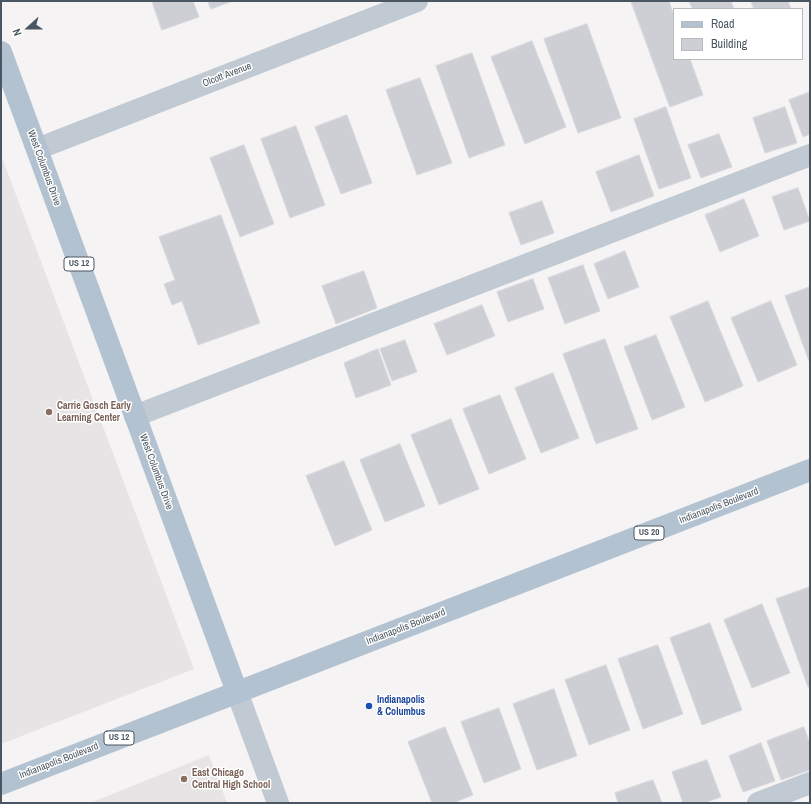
<!DOCTYPE html>
<html>
<head>
<meta charset="utf-8">
<style>
	body { margin:0 }
	#map { position:relative; width:811px; height:804px; overflow:hidden; background:#f5f3f3; font-family:"Archivo Narrow",sans-serif }
	canvas { display:block }
	.frame { position:absolute; inset:0; border:2px solid #4a5661; pointer-events:none }
	.legend { position:absolute; left:673px; top:8px; width:130px; height:52px; box-sizing:border-box; background:#fff; border:1px solid #b7bbc0; margin:0; padding:5px 7px; list-style:none; font-size:12px; color:#4a5661 }
	.legend li { display:flex; align-items:center; gap:8px; height:20px }
	.legend b { width:20px; border:1px solid #b7bbc0 }
	.north { position:absolute; left:8px; top:8px; width:40px; height:40px; -webkit-text-stroke:3px #fff; paint-order:stroke; rotate:249deg; font-size:11px; font-weight:700; line-height:16px; text-align:center; color:#4a5661 }
	.north::after { content:''; display:block; margin:auto; width:14px; height:18px; background:#4a5661; clip-path:polygon(50% 0,100% 100%,50% 72%,0 100%) }
</style>
</head>
<body>
<div id="map">
<canvas width="811" height="804"></canvas>
<div class="frame"></div>
<ul class="legend">
<li><b style="height:5px;background:#b3c2d1"></b>Road</li>
<li><b style="height:11px;background:#cdcfd5"></b>Building</li>
</ul>
<div class="north">N</div>
</div>
<script>
const c = document.querySelector('canvas').getContext('2d');
c.lineJoin = 'round';
function fill(path, color) {
  c.fillStyle = color;
  c.fill(path, 'evenodd');
}
function stroke(path, color, width, dash) {
  c.strokeStyle = color;
  c.lineWidth = width;
  c.lineCap = dash ? 'butt' : 'round';
  c.setLineDash(dash || []);
  c.stroke(path);
}
function write(font, color, halo, rows, align = 'center') {
  c.font = font + ' "Archivo Narrow",sans-serif';
  c.lineWidth = 3;
  c.setLineDash([]);
  c.textBaseline = 'middle';
  c.strokeStyle = halo;
  c.fillStyle = color;
  for (const [text, x, y, turn = 0] of rows) {
    c.save();
    c.translate(x, y);
    c.rotate((+turn || 0) * Math.PI / 180);
    c.textAlign = isNaN(turn) ? turn : align;
    if (halo) c.strokeText(text, 0, 0);
    c.fillText(text, 0, 0);
    c.restore();
  }
}
const education = new Path2D(`
	M 1,155 L 194,669 L 1,744 Z
	M 209,755 L 227,803 L 90,803 Z`);
const building = new Path2D(`
	M 152,1 L 193,1 L 199,17 L 162,30 Z
	M 208,1 L 233,1 L 211,9 Z
	M 631,1 L 669,1 L 674,16 L 674,59 L 690,59 L 703,95 L 670,107 Z
	M 689,1 L 731,1 L 734,9 L 693,9 Z
	M 751,1 L 788,1 L 791,9 L 754,9 Z
	M 587,24 L 621,118 L 578,133 L 544,39 Z
	M 532,41 L 566,127 L 525,144 L 491,57 Z
	M 472,53 L 505,145 L 469,158 L 436,66 Z
	M 420,78 L 452,163 L 417,175 L 386,90 Z
	M 810,92 L 810,134 L 803,137 L 789,100 Z
	M 666,107 L 691,178 L 659,189 L 634,119 Z
	M 785,107 L 797,143 L 765,153 L 753,118 Z
	M 347,115 L 372,183 L 341,194 L 315,127 Z
	M 296,126 L 325,205 L 290,218 L 261,139 Z
	M 719,134 L 732,167 L 701,178 L 688,145 Z
	M 244,145 L 274,224 L 240,237 L 210,158 Z
	M 639,155 L 654,196 L 611,212 L 596,172 Z
	M 798,188 L 810,221 L 784,230 L 772,197 Z
	M 744,199 L 759,236 L 720,252 L 705,215 Z
	M 542,201 L 554,233 L 521,245 L 509,213 Z
	M 221,215 L 260,323 L 198,345 L 182,301 L 172,305 L 164,284 L 175,280 L 159,237 Z
	M 625,251 L 639,287 L 608,299 L 594,264 Z
	M 583,265 L 600,311 L 565,324 L 548,278 Z
	M 364,271 L 377,308 L 336,324 L 322,286 Z
	M 533,279 L 544,309 L 508,322 L 497,292 Z
	M 810,287 L 810,360 L 809,361 L 785,296 Z
	M 708,301 L 743,386 L 705,402 L 670,317 Z
	M 771,301 L 797,365 L 758,382 L 731,318 Z
	M 482,305 L 495,336 L 447,355 L 434,324 Z
	M 656,335 L 685,407 L 652,420 L 624,347 Z
	M 605,339 L 638,429 L 596,444 L 563,354 Z
	M 405,340 L 417,372 L 392,381 L 380,349 Z
	M 378,349 L 391,385 L 356,398 L 344,363 Z
	M 553,373 L 579,438 L 541,453 L 515,388 Z
	M 500,395 L 526,459 L 489,474 L 463,409 Z
	M 451,419 L 479,489 L 439,505 L 411,435 Z
	M 400,444 L 425,506 L 385,522 L 360,460 Z
	M 344,461 L 372,530 L 335,546 L 306,476 Z
	M 810,587 L 810,687 L 808,687 L 776,599 Z
	M 762,604 L 790,673 L 752,688 L 724,620 Z
	M 710,623 L 742,710 L 702,725 L 670,638 Z
	M 658,645 L 683,714 L 643,729 L 618,659 Z
	M 606,665 L 630,730 L 589,745 L 565,680 Z
	M 554,689 L 577,756 L 537,770 L 513,704 Z
	M 499,708 L 521,769 L 484,783 L 461,722 Z
	M 445,727 L 473,795 L 453,803 L 432,803 L 408,742 Z
	M 804,727 L 810,744 L 810,770 L 781,780 L 767,741 Z
	M 761,743 L 775,781 L 743,792 L 729,756 Z
	M 707,760 L 721,797 L 704,803 L 683,803 L 672,772 Z
	M 653,780 L 662,803 L 618,803 L 615,793 Z`);
const minor = new Path2D(`
	M 37,149 L 417,1
	M 135,416 L 810,155
	M 237,692 L 278,803
	M 758,803 L 810,783`);
const major = new Path2D(`
	M 1,52 L 237,692
	M 1,784 L 810,470`);
const markers = [
	[49,412,4,"#8d6e63"],
	[369,706,4,"#1a4fb4"],
	[184,779,4,"#8d6e63"]
];
const shields = [
	[79,264,30],
	[649,533,30],
	[119,738,30]
];
const shieldNames = [
	["US 12",79,264],
	["US 20",649,533],
	["US 12",119,738]
];
const streetNames = [
	["Olcott Avenue",227,75,-21],
	["West Columbus Drive",44,168,70],
	["West Columbus Drive",156,472,70],
	["Indianapolis Boulevard",719,506,-21],
	["Indianapolis Boulevard",406,627,-21],
	["Indianapolis Boulevard",59,761,-21]
];
const educationNames = [
	["Carrie Gosch Early",57,406],
	["Learning Center",57,418],
	["East Chicago",192,773],
	["Central High School",192,785]
];
const transitNames = [
	["Indianapolis",377,700],
	["& Columbus",377,712]
];
fill(education, '#e6e4e5');
fill(building, '#cdcfd5');
stroke(building, '#d7d9de', 1);
stroke(minor, '#c1cad2', 22);
stroke(major, '#b3c2d1', 22);
for (const [x, y, r, color] of markers) {
  const dot = new Path2D();
  dot.arc(x, y, r, 0, 2 * Math.PI);
  c.fillStyle = color;
  c.fill(dot);
  stroke(dot, '#fff', 1.5);
}
for (const [x, y, w] of shields) {
  const box = new Path2D();
  box.roundRect(x - w / 2, y - 7, w, 14, 3);
  c.fillStyle = '#fff';
  c.fill(box);
  stroke(box, '#4a5661', 1);
}
write('bold 9px', '#4a5661', null, shieldNames);
write('10px', '#4a5661', '#fff', streetNames);
write('bold 10px', '#785e54', '#fff', educationNames, 'left');
write('bold 10px', '#164399', '#fff', transitNames, 'left');
</script>
</body>
</html>
